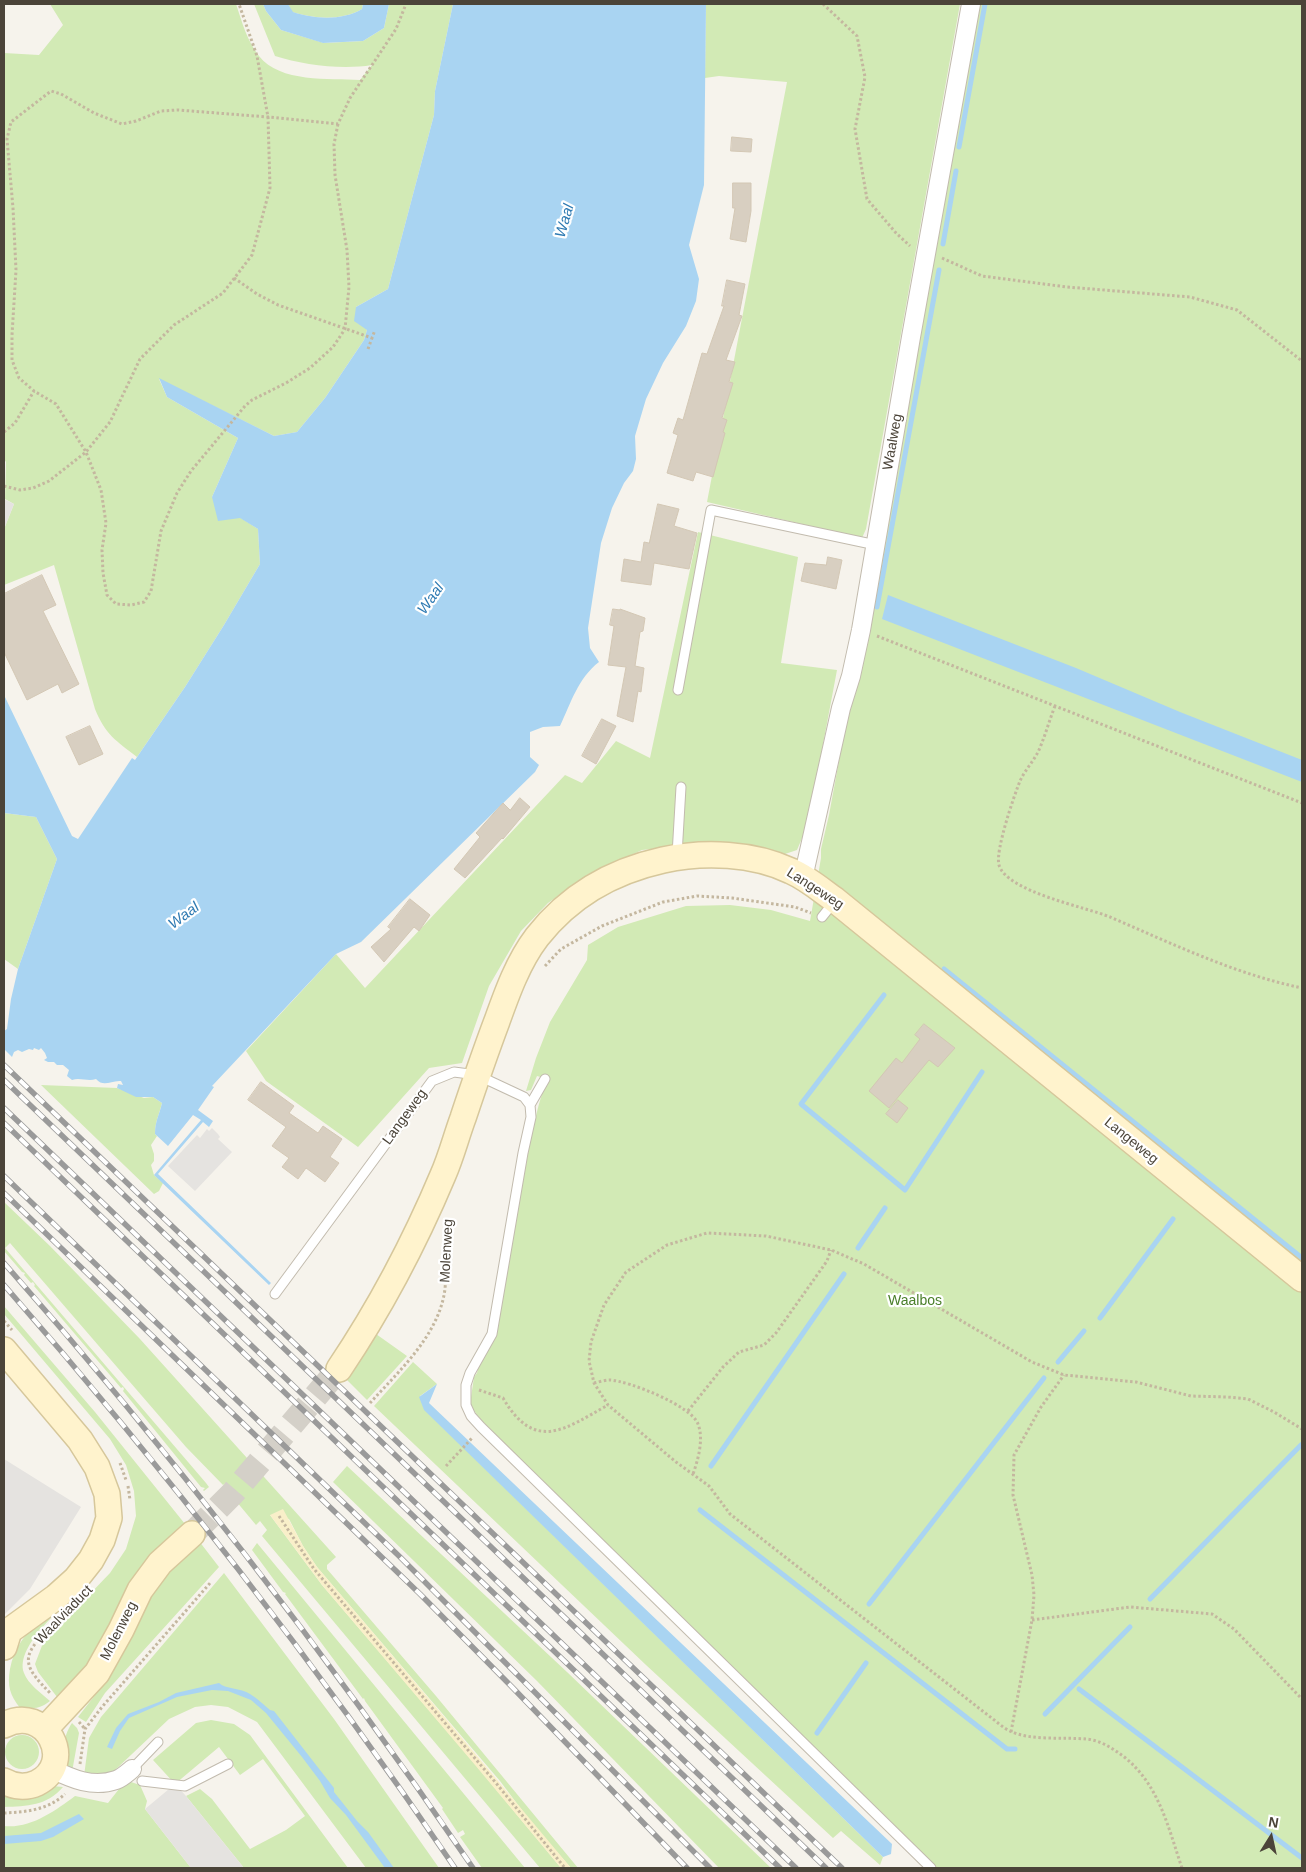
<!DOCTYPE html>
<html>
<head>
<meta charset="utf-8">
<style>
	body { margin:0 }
	#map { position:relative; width:1306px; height:1872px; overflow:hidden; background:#f6f3ec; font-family:Helvetica,sans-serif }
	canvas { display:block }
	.frame { position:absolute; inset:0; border:5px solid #4b4439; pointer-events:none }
	.north { position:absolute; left:1246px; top:1812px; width:50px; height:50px; -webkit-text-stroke:4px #fff; paint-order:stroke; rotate:10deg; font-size:14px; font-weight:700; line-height:20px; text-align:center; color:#4b4439 }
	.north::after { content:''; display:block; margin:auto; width:18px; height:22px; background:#4b4439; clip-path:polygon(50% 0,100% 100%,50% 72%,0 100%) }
</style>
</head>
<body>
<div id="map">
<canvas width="1306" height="1872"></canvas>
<div class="frame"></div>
<div class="north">N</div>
</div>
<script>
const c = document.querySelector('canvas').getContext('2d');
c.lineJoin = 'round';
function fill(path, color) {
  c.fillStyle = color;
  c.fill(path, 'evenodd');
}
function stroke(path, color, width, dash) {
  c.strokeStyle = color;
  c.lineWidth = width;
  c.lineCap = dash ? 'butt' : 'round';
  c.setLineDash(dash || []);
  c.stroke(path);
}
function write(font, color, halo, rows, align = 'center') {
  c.font = font + ' Helvetica,sans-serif';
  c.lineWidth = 4.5;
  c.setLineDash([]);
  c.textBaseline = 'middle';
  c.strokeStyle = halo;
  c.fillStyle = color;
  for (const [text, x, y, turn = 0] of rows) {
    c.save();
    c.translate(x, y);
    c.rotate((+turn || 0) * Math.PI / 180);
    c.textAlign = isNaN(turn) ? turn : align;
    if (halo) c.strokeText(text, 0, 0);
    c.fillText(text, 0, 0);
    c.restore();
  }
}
const green = new Path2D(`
	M 50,4 L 236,4 C 242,22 247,41 259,56 C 280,83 329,78 360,80 L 372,65 C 342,70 303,65 275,56 L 254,4 L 263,4 L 266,11 L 281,30 L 324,43 L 363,41 L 384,28 L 389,4 L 453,4 L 435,91 L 434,115 L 388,289 L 356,307 L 367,330 L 364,340 L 325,398 L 297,432 L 274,436 L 159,379 L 167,397 L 238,438 L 212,497 L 241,518 L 258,529 L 260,564 L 224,625 L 185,687 L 137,757 C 116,741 105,734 95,709 L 54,565 L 4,585 L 4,529 L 14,504 L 5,499 L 6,462 L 4,459 L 4,53 L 39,55 L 63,25 Z
	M 288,4 L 363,4 L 362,9 C 342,21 314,19 292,12 Z
	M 706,4 L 960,4 L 866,529 L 862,538 L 707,502 L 787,82 L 719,76 L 705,78 Z
	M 978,4 L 1302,4 L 1302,1868 L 936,1868 L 491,1432 L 477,1415 L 470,1404 L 474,1377 L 477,1373 C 492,1311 510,1249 522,1187 C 529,1150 534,1114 547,1079 L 537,1076 L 531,1090 L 526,1091 L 536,1058 L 550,1022 L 587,960 L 588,945 L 618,927 L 686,906 L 730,905 L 771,910 L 810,921 L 821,858 L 821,849 L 829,815 Z
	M 698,532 L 798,557 L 781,663 L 837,670 L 808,824 L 797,850 L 785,854 L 698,844 L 642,850 L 587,875 L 548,903 L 521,931 L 489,986 L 462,1063 L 429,1068 L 358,1147 L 266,1081 L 246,1051 L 336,954 L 365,988 L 565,775 L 582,783 L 616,741 L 650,758 Z
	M 4,813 L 36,817 L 57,859 L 18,969 L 4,959 Z
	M 41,1085 L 117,1088 L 144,1098 L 153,1097 L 162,1103 C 159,1115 155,1122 155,1134 L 157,1136 L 151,1145 L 154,1154 L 154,1161 L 151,1165 L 154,1175 L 163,1183 L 159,1191 L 154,1194 Z
	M 4,1202 L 50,1246 L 140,1339 L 336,1557 L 327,1565 L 327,1569 L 436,1696 L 578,1868 L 571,1868 L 533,1825 L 500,1781 L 317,1567 L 303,1546 L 289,1519 L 270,1515 L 322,1585 L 476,1765 L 561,1868 L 540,1868 L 262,1536 L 267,1530 L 260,1521 L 256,1525 L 236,1501 L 239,1498 L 226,1483 L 223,1485 L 186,1447 L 10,1243 L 5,1248 L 206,1483 L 209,1487 L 204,1491 L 203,1490 L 205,1488 L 201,1487 L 123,1391 L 124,1389 L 123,1387 L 121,1388 L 34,1286 L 35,1285 L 33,1282 L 31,1283 L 24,1275 L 25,1273 L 22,1272 L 4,1251 Z
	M 4,1306 L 95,1412 L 185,1524 C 161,1548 135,1569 121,1601 C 119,1606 116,1610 117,1615 L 88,1667 L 57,1697 L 38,1672 L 35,1664 L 43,1643 L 110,1573 L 126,1549 L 136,1516 L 134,1491 L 126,1465 L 110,1439 L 4,1314 Z
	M 376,1334 L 407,1356 L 367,1400 L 346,1379 Z
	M 413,1362 L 437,1384 L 420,1396 L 425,1410 L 883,1857 L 880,1865 L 841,1831 L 833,1838 L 646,1665 L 374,1406 Z
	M 347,1466 L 567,1672 L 771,1868 L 719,1868 L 537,1681 L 333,1482 Z
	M 199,1541 L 219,1567 L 105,1693 L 86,1722 L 78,1717 L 113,1672 L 147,1599 L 170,1571 Z
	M 257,1543 L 525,1868 L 482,1868 L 460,1837 L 465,1834 L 463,1830 L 458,1833 L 442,1809 L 443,1808 L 365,1701 L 364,1698 L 363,1699 L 285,1594 L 286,1593 L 283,1592 L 252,1550 Z
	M 224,1573 L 334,1719 L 439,1868 L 366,1868 L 257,1722 L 228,1707 L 211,1705 L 195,1707 L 169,1719 L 113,1772 L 97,1778 L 84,1776 L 89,1738 L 101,1717 Z
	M 85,1585 C 68,1603 14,1645 24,1673 C 28,1684 41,1693 50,1701 C 40,1709 32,1709 20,1708 C 10,1695 7,1686 10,1669 C 18,1628 55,1609 85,1585 Z
	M 211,1720 L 234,1724 L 250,1735 L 348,1868 L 244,1868 L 186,1796 L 200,1789 L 212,1799 L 250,1849 L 286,1830 L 305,1816 L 263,1759 L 240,1775 L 219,1747 L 175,1784 L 153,1760 L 196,1723 Z
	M 72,1723 L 77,1728 L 79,1733 L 72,1772 C 60,1757 62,1738 72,1723 Z
	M5 1752a17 17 0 1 1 34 0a17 17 0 1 1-34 0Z
	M 131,1782 L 140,1785 L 147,1801 L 145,1809 L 191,1868 L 4,1868 L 4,1826 C 30,1829 55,1811 75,1796 L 108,1803 L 119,1789 Z
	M 52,1786 L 63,1787 C 47,1806 27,1806 4,1807 L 4,1793 Z`);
const sand = new Path2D(`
	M 283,1509 L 303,1546 L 317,1567 C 403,1667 487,1768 571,1868 L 561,1868 L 475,1765 L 322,1585 L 270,1515 Z`);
const parking = new Path2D(`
	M 4,499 L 14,504 L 4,529 Z
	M 212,1128 L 218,1134 L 220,1137 L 218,1139 L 232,1152 L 195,1191 L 168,1166 L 197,1135 L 200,1138 L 207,1129 L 209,1131 Z
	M 4,1459 L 81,1507 L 30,1589 L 4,1615 Z
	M 175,1784 L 186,1796 L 244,1868 L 191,1868 L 145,1809 Z`);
const water = new Path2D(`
	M 263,4 L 288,4 L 293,12 C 314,19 342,21 362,9 L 363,4 L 389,4 L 384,28 L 363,41 L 323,43 L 281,30 L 266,11 Z
	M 453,4 L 706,4 L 704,185 L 689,245 L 699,279 L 696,301 L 686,326 L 663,363 L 646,399 L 635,436 L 636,459 L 633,471 L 624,483 L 612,508 L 601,543 L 588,628 L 590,648 L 599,662 C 578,678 571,703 560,726 L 543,727 L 530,732 L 530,757 L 539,765 L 535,772 L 361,942 L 336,954 L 212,1086 L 214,1087 L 198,1110 L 213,1121 L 209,1127 L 203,1122 L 158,1174 L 271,1283 L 269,1285 L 154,1175 L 201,1120 L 193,1115 L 168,1146 L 155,1134 C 155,1121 159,1116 162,1103 L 153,1097 L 136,1097 L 117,1088 L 118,1084 L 123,1085 L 121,1081 C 111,1080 104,1088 96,1079 C 88,1082 80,1077 72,1080 L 67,1076 L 69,1070 L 63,1065 L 57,1065 L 54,1062 L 48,1062 L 44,1060 L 47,1058 L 45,1053 L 41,1048 L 39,1050 L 34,1048 L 33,1050 L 29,1049 L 22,1052 L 18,1050 L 14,1052 L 12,1057 L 4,1049 L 4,1031 L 7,1029 L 11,999 L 18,969 L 57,859 L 36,817 L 4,813 L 4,695 L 72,836 L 78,839 L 132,758 L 135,760 L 185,687 L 224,625 L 260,564 L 258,529 L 240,518 L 218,521 L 212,497 L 238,438 L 167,397 L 159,378 L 274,436 L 297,432 L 325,398 L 364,340 L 367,330 L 354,321 L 356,307 L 388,289 L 434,115 L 435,91 Z
	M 888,595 L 1076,668 L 1180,712 L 1302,760 L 1302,782 L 882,619 Z
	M 437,1384 L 429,1403 L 892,1844 L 891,1854 L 883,1857 L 424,1410 L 419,1397 Z
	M 219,1683 C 225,1689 241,1688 250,1694 C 257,1698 264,1705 270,1710 L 274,1711 L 334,1788 L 334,1792 L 357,1821 L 368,1832 L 394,1868 L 385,1868 L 346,1815 L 330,1798 L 320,1781 L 302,1757 L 266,1713 L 251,1700 L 228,1691 L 212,1690 L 177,1697 L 129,1718 L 120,1731 L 112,1749 L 107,1747 L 116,1728 L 128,1714 L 159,1702 L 176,1693 Z
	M 79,1814 L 84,1819 L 53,1837 L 41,1841 L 4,1844 L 4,1836 L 41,1833 Z`);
const stream = new Path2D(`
	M 959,147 L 985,4
	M 943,244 L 956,171
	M 877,607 L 939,270
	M 944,969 L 1302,1258
	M 884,995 L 801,1104 L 905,1190 L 982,1072
	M 858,1248 L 885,1208
	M 1100,1318 L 1173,1219
	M 1058,1362 L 1084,1331
	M 711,1466 L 844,1274
	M 700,1510 L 1007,1749 L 1015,1749
	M 1150,1599 L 1301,1445
	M 869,1604 L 1044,1378
	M 1079,1689 L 1302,1858
	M 1045,1714 L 1130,1627
	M 817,1733 L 866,1663`);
const building = new Path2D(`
	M 732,137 L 752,139 L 751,152 L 731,151 Z
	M 733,183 L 751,183 L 751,211 L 746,242 L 730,239 L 735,208 L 733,208 Z
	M 727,280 L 745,284 L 739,315 L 742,316 L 726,360 L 735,362 L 729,382 L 733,383 L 722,418 L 727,420 L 723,432 L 725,433 L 713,477 L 696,472 L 693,481 L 667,473 L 678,435 L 673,433 L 678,418 L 683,420 L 702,353 L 707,354 L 724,306 L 722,306 Z
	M 658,504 L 679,509 L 674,526 L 697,533 L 689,569 L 654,563 L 651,585 L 621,581 L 624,559 L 641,562 L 644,542 L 649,543 Z
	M 828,557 L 842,560 L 836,589 L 801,581 L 805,563 L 826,565 Z
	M 42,575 L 56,605 L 43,611 L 79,684 L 62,693 L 58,684 L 27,700 L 4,652 L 4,594 Z
	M 613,609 L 620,610 L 620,609 L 645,618 L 643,631 L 640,632 L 635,666 L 644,668 L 641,692 L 638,691 L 633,722 L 617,716 L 626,667 L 608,665 L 614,626 L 610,625 Z
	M 602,719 L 616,726 L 596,764 L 582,756 Z
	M 90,726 L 103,754 L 79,765 L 66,737 Z
	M 520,798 L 530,807 L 503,839 L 502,838 L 465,878 L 454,869 L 480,837 L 476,833 L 503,803 L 510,810 Z
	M 410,899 L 430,915 L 419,931 L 414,927 L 384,962 L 371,947 L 391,929 L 388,927 Z
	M 924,1024 L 955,1048 L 938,1067 L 929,1060 L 889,1108 L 869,1091 L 896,1058 L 902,1063 L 920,1039 L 915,1035 Z
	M 261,1082 L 294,1106 L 289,1113 L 318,1133 L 323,1126 L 342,1139 L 330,1157 L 339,1163 L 325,1182 L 306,1168 L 298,1179 L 282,1167 L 289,1158 L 272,1146 L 286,1127 L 248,1100 Z
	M 898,1100 L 908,1108 L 897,1123 L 886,1114 Z`);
const secondaryTunnel = new Path2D(`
	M 192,1534 L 233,1493 L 339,1369`);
const path = new Path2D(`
	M 823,4 L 857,36 L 865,77 L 855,129 L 867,199 L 896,233 L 910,246
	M 338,124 L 334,144 L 335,175 L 347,250 L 349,287 L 345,329 L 333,347 L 310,368 L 286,383 L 252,400 L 245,406 L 191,471 L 177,493 L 161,531 L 151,591 L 144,602 L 131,605 L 116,604 L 107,595 L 103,573 L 102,550 L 106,523 L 101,490 L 86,452 L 56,404 L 34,391 L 19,378 L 12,360 L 12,335 L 16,270 L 13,208 L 7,139 L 11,122 L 51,91 L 61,94 L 94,113 L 122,124 L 136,121 L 161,111 L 178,110 L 268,117 L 338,124 L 350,98 L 396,29 L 406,4
	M 942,258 L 982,276 L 1067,287 L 1190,297 L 1237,310 L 1302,361
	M 234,278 L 257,294 L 278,305 L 372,338 L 375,330
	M 368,349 L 372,338
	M 4,432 L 15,423 L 34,391
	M 4,486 L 20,490 L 33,488 L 49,481 L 86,452 L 110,422 L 140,359 L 174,325 L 223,293 L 252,255 L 270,188 L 268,117 L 257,56 L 239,4
	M 877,636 L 1302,803
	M 1055,706 C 1049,721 1045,737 1038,752 C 1033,762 1025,770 1020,781 C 1014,796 995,851 999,865 C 1007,892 1086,907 1110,917 C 1173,944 1235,974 1302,988
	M 545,966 L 561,949 L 602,926 L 663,902 L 697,896 L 732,898 L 795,907 L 811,913
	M 4,1321 L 12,1330
	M 594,1383 C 599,1382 605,1380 610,1380 C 629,1381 692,1406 698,1424 C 704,1439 698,1460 693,1474
	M 479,1390 L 503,1398 C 535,1453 565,1429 608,1405
	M 370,1403 C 400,1370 439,1335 445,1289 C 447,1266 444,1244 447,1221
	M 688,1411 L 723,1367 L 739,1352 L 764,1345 L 776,1333 L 827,1261 L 831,1250
	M 120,1463 L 126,1480
	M 446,1466 L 473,1437
	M 128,1486 L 130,1500
	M 279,1516 L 314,1569 L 496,1783 L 565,1868
	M 1032,1620 L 1130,1607 L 1212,1614 L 1234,1629 L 1302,1699
	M 45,1633 C 18,1659 27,1669 50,1693
	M 79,1722 L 85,1729
	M 1011,1732 L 1032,1620 L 1034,1595 L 1032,1575 L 1013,1495 L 1014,1455 L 1041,1407 L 1064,1375
	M 80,1764 L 85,1729 L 102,1707 L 211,1582
	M 4,1813 C 26,1812 48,1810 65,1794
	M 1182,1868 C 1168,1827 1159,1784 1123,1756 C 1112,1748 1100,1740 1086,1739 C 1064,1737 1030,1741 1010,1731 C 1003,1728 996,1721 989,1716 L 730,1514 L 709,1486 L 676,1462 L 608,1405 L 594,1383 L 589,1361 L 591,1342 L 604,1305 L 626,1272 L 667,1245 L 707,1233 L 766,1236 L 831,1250 L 864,1264 L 1032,1362 L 1064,1375 L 1136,1382 L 1191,1396 L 1227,1397 L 1248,1399 L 1274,1412 L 1302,1429`);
const lane = new Path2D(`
	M 678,690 L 711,510 L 876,545
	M 677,855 L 681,787
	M 822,917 L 834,902
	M 530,1105 L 545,1079
	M 275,1294 L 432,1081 L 454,1072 L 477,1075 L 524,1097 L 530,1105 L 531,1117 L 523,1153 L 492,1334 L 470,1373 L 466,1385 L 466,1405 L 471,1416 L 481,1427 L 931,1868
	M 132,1769 L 158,1742
	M 142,1781 L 185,1786 L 228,1764`);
const street = new Path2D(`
	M 803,878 L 841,708 L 851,676 L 861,630 L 911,337 L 971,4
	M 52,1769 C 72,1779 93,1788 116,1780 C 122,1778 127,1773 132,1769`);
const secondary = new Path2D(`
	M 4,1350 L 80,1440 L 97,1467 L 107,1494 L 109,1518 L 102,1540 L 91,1560 L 76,1579 L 56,1597 L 9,1631 L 4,1647
	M 339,1369 C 380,1308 414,1244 443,1175 C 451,1157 456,1137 463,1118 C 474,1085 485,1053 497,1021 C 507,993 518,962 537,937 C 569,896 613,871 663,860 C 704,851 753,853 791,871 C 807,878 821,890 835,900 L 1302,1279
	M 4,1725 C 46,1703 77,1763 37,1783 C 26,1788 14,1787 4,1781
	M 45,1729 L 97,1673 L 121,1630 L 140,1590 L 160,1563 L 192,1534`);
const rail = new Path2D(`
	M 4,1065 L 842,1868
	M 4,1080 L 826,1868
	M 4,1108 L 796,1868
	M 4,1123 L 780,1868
	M 4,1176 L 399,1556 L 710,1868
	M 4,1193 L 420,1594 L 512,1687 L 687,1868
	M 4,1263 C 173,1454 329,1657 473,1868
	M 4,1285 C 166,1470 317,1665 455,1868`);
const streetNames = [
	["Waalweg",893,442,-80],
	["Langeweg",815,889,33],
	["Langeweg",405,1117,-54],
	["Langeweg",1131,1141,39],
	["Molenweg",447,1251,-87],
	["Waalviaduct",64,1615,-46],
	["Molenweg",119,1631,-63]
];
const parkNames = [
	["Waalbos",915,1301]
];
const waterNames = [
	["Waal",565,221,-74],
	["Waal",431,599,-55],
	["Waal",184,916,-37]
];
fill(green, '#d2eab5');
fill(sand, '#f9efc9');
fill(parking, '#e5e3e0');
fill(water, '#a9d4f2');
stroke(stream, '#a9d4f2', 5);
fill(building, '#d8cfc1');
stroke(building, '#d3c7b4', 1);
stroke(secondaryTunnel, '#d4d0c8', 25, [25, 12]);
stroke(lane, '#c2bbae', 11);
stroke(street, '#c2bbae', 20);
stroke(secondary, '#d6c79b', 28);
stroke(path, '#c4b79f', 3, [2.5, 2.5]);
stroke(lane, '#fff', 9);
stroke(street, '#fff', 18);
stroke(secondary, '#fff3cd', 25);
stroke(rail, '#9a9a9a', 5.5);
stroke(rail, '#fff', 4, [11]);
write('14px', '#4b4439', '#fff', streetNames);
write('14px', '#4a7f2a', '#fff', parkNames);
write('italic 15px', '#2e7ab2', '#fff', waterNames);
</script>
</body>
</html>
